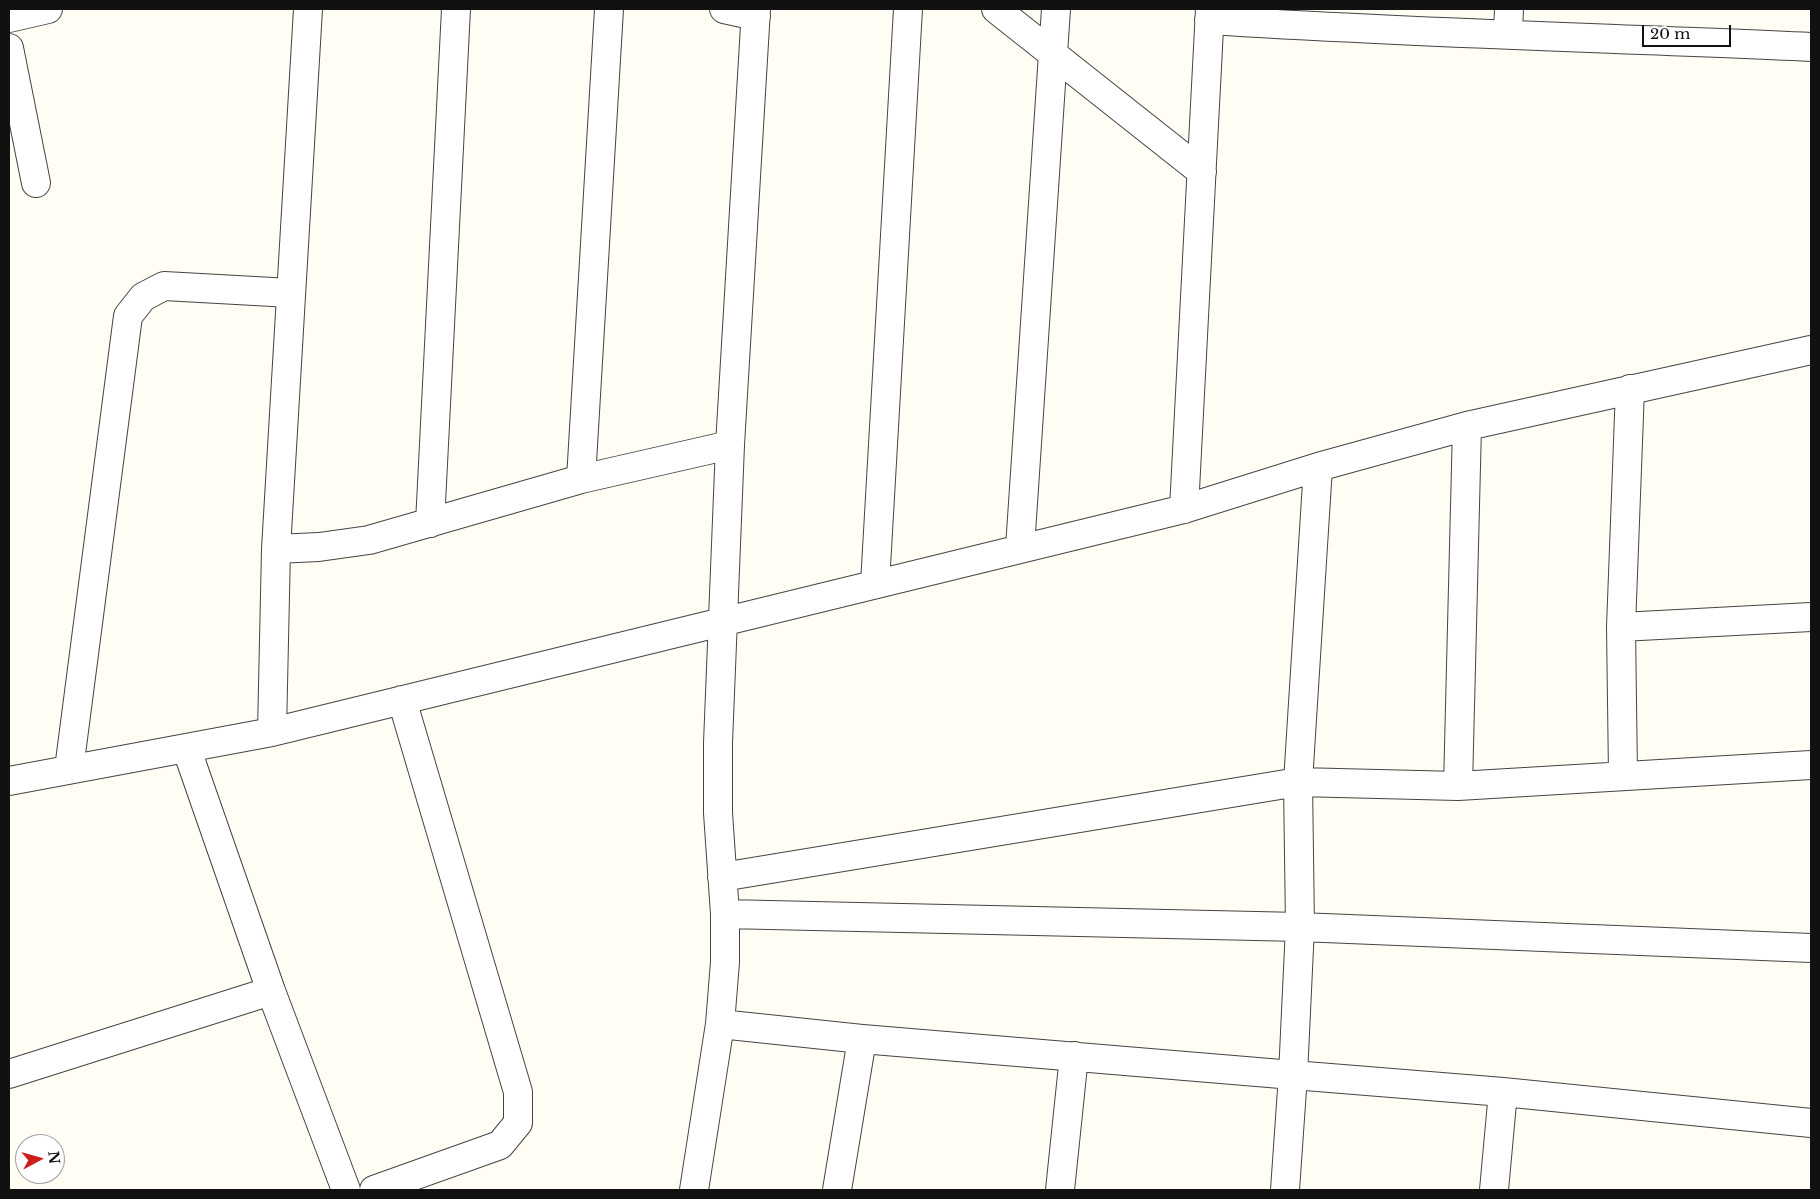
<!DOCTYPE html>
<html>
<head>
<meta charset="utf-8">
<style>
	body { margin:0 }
	#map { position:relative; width:1820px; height:1199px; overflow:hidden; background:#fffdf4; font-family:"Libre Baskerville",serif }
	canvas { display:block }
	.frame { position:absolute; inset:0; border:10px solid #111; pointer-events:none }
	.north { position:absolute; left:15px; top:1134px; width:50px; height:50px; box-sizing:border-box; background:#fff; border:1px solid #a0a0a0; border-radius:50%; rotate:84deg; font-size:14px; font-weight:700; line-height:20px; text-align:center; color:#111 }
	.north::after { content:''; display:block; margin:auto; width:18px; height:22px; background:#cd1e1d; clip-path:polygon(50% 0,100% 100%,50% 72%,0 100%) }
	.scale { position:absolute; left:1642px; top:25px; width:89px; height:22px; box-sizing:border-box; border:2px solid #111; border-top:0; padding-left:6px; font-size:15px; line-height:18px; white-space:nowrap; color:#111; -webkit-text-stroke:4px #fff; paint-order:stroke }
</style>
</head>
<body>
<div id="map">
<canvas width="1820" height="1199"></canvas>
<div class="frame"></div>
<div class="north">N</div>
<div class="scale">20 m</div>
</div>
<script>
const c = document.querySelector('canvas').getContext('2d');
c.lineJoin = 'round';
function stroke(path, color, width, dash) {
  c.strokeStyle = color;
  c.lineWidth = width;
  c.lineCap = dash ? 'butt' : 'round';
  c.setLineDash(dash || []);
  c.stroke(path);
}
const minor = new Path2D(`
	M 724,9 L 756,16
	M 996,9 L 1202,172
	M 9,18 L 48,9
	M 1209,20 C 1410,33 1611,38 1811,47
	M 1508,33 L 1509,9
	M 9,48 L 36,183
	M 1318,467 L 1298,782 L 1300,927 L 1293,1075 L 1503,1092 L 1811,1123
	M 581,479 L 609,9
	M 1184,509 L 1210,9
	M 430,523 L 456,9
	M 1020,548 L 1056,9
	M 276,549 L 319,547 L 369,540 L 581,479 L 730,445
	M 875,584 L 908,9
	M 1621,627 L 1811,617
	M 272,732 L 276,549 L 308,9
	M 187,750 L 271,991 L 346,1190
	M 69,769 L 128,316 L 143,297 L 164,286 L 291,293
	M 1623,775 L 1621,627 L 1630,389
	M 9,781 L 272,732 L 1184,509 L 1318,467 L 1467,426 L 1811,350
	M 1458,786 L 1467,426
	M 722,877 L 1298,782 L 1458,786 L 1811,765
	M 725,914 L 1300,927 L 1811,948
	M 720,1024 L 862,1039 L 1293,1075 L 1285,1190
	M 9,1074 L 271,991
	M 374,1190 L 500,1145 L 518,1123 L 518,1092 L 402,700
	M 694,1190 L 720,1024 L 725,962 L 725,914 L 718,813 L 718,743 L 730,445 L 756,9
	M 837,1190 L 862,1039
	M 1060,1190 L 1074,1056
	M 1494,1190 L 1503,1092`);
stroke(minor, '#444', 30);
stroke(minor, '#fff', 28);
</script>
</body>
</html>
